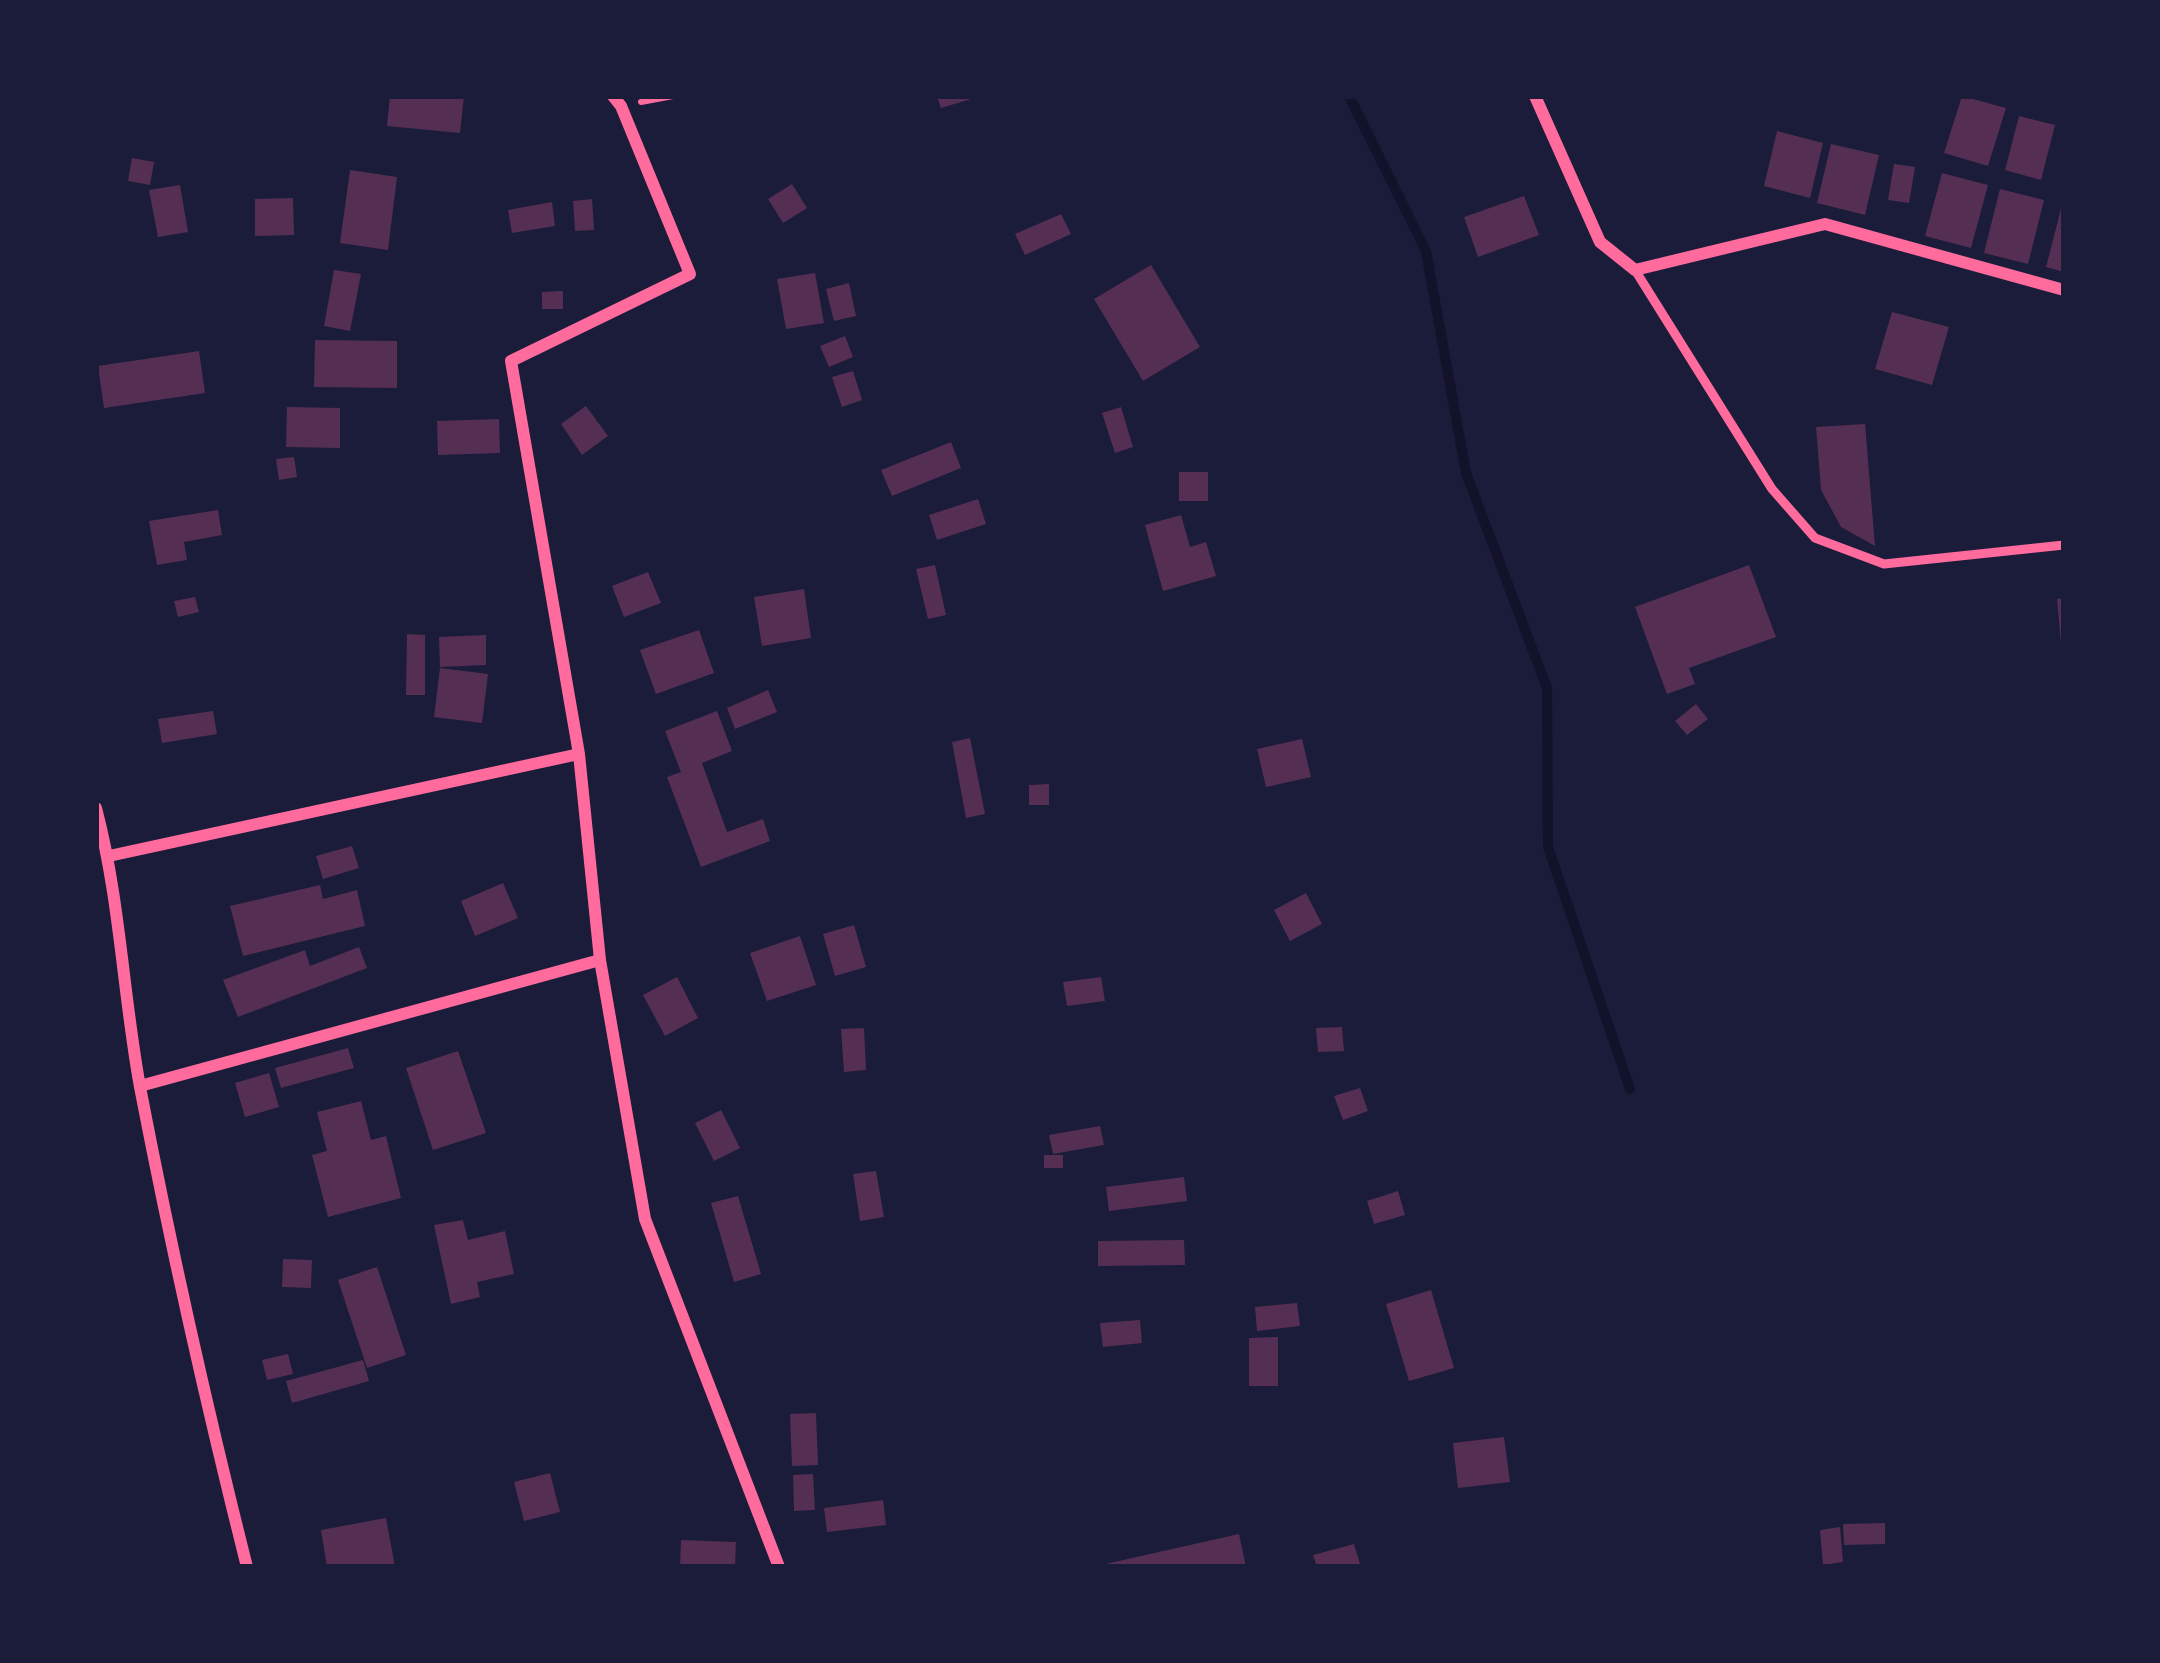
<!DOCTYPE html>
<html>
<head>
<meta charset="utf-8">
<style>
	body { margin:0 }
	#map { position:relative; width:2160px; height:1663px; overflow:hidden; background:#1b1b3a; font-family:"IBM Plex Sans",sans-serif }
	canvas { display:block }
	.frame { position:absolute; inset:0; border:99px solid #1b1b3a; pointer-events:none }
</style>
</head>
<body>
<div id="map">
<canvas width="2160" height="1663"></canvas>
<div class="frame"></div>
</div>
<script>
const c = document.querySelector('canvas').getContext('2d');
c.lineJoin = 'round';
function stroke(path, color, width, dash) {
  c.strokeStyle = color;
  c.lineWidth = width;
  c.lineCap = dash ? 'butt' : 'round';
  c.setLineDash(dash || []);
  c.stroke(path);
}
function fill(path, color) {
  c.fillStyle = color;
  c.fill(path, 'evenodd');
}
const stream = new Path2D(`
	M 1349,96 L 1426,251 L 1466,473 L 1547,688 L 1548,847 L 1630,1089`);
const building = new Path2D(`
	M 390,96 L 464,96 L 460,133 L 387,126 Z
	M 937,96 L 978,96 L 978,97 L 941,108 Z
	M 1962,96 L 2006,108 L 1988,166 L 1944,153 Z
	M 2019,116 L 2055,125 L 2041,180 L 2005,170 Z
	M 1777,131 L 1823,143 L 1810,198 L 1764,186 Z
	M 1831,144 L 1879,155 L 1865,215 L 1817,203 Z
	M 132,158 L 154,162 L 150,185 L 128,181 Z
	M 1894,164 L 1915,167 L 1909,203 L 1888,200 Z
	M 350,170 L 397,177 L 388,250 L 340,243 Z
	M 1942,173 L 1988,185 L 1971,248 L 1925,236 Z
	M 792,184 L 807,208 L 783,223 L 768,199 Z
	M 180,185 L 188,232 L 158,237 L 149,190 Z
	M 2000,189 L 2044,200 L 2028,264 L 1984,253 Z
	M 1524,196 L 1539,235 L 1478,257 L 1464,217 Z
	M 293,198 L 294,235 L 255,236 L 255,199 Z
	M 592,199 L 594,230 L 575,231 L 573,201 Z
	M 552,202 L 555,226 L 512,233 L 508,210 Z
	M 2062,205 L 2064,205 L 2064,272 L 2046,267 Z
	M 1061,214 L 1071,234 L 1025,255 L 1015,234 Z
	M 1151,265 L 1200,347 L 1143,381 L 1094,299 Z
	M 334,270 L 361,274 L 350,331 L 324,326 Z
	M 815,273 L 824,323 L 786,329 L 777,279 Z
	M 849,283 L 856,316 L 834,321 L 826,289 Z
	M 563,291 L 563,309 L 542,309 L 542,292 Z
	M 1892,312 L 1949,327 L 1932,385 L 1875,369 Z
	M 845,336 L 853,357 L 829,367 L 820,346 Z
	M 315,340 L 397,341 L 397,388 L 314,387 Z
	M 199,351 L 205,393 L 104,408 L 98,366 Z
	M 853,371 L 862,400 L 842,407 L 832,377 Z
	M 586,406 L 608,436 L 582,455 L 561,424 Z
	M 287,407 L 340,408 L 340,448 L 286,447 Z
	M 1121,407 L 1133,447 L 1115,453 L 1102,413 Z
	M 499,419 L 500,453 L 438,455 L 437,421 Z
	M 1865,424 L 1875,546 L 1841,527 L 1821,490 L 1816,427 Z
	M 951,442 L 961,468 L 892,496 L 881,470 Z
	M 294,457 L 297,477 L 279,480 L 276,459 Z
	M 1179,472 L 1208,472 L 1208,501 L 1179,501 Z
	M 978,499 L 986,524 L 937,540 L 929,515 Z
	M 218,510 L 222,535 L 184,542 L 187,560 L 157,565 L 149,521 Z
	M 1181,515 L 1190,547 L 1206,542 L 1216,576 L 1163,591 L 1145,525 Z
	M 935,565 L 946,615 L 928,619 L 916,569 Z
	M 1749,565 L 1776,637 L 1689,668 L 1695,684 L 1667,694 L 1635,607 Z
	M 648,572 L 661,603 L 624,617 L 612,586 Z
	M 804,589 L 811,638 L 762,646 L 754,597 Z
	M 195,597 L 199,612 L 178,617 L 174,601 Z
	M 2064,598 L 2064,643 L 2061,643 L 2057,599 Z
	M 699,630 L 714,673 L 656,694 L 640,650 Z
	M 407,634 L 425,635 L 425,695 L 406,695 Z
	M 486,635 L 486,665 L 440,667 L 439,637 Z
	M 440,668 L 488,674 L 482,723 L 434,717 Z
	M 768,690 L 777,712 L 735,729 L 727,708 Z
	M 1696,704 L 1708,719 L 1687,735 L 1675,721 Z
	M 213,711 L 217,734 L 162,743 L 158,719 Z
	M 717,711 L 732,751 L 702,763 L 727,832 L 763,819 L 770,841 L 701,867 L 667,777 L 681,772 L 665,731 Z
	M 970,738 L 985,814 L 966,818 L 952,742 Z
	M 1302,739 L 1311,777 L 1266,787 L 1257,749 Z
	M 1049,784 L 1049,805 L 1029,805 L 1029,785 Z
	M 352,846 L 359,868 L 323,879 L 316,856 Z
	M 503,883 L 518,918 L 475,936 L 461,901 Z
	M 320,885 L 323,899 L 357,890 L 365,926 L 243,956 L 230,906 Z
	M 1306,893 L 1322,924 L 1290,941 L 1274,910 Z
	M 854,925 L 866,967 L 835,976 L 823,934 Z
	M 800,936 L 816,985 L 767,1001 L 750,953 Z
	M 359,947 L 367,968 L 238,1017 L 223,980 L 305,950 L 310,966 Z
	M 677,977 L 698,1018 L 665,1036 L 643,995 Z
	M 1101,977 L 1105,1001 L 1067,1006 L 1063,982 Z
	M 1342,1027 L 1344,1051 L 1318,1052 L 1316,1028 Z
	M 864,1028 L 866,1070 L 844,1072 L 841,1029 Z
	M 348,1048 L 354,1068 L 281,1088 L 275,1068 Z
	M 458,1051 L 486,1133 L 433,1150 L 406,1068 Z
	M 269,1073 L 279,1107 L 245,1117 L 235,1083 Z
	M 1360,1088 L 1368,1111 L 1343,1120 L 1334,1096 Z
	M 361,1101 L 371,1140 L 386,1136 L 401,1198 L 328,1217 L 312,1155 L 327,1151 L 317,1112 Z
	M 721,1110 L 740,1148 L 714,1161 L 695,1123 Z
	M 1100,1126 L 1104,1145 L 1053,1154 L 1049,1135 Z
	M 1044,1155 L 1063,1155 L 1063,1168 L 1044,1168 Z
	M 876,1171 L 884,1217 L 860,1221 L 853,1174 Z
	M 1184,1177 L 1187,1201 L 1109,1211 L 1106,1187 Z
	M 1398,1191 L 1405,1215 L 1374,1224 L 1367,1201 Z
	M 738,1196 L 761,1274 L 734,1282 L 711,1203 Z
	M 463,1220 L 468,1240 L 505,1231 L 514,1274 L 477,1282 L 480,1297 L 451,1304 L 434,1225 Z
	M 1184,1240 L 1185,1265 L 1098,1266 L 1098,1241 Z
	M 283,1259 L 312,1260 L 311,1288 L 282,1287 Z
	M 377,1267 L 406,1355 L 367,1368 L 338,1280 Z
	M 1431,1290 L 1454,1368 L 1409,1381 L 1386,1304 Z
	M 1297,1303 L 1300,1326 L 1257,1331 L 1255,1307 Z
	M 1140,1320 L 1142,1343 L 1103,1347 L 1100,1323 Z
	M 1278,1337 L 1278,1386 L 1249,1386 L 1249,1338 Z
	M 288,1354 L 293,1374 L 267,1380 L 262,1360 Z
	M 363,1360 L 369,1381 L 292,1403 L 286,1381 Z
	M 816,1413 L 818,1465 L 792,1466 L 790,1414 Z
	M 1504,1437 L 1510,1482 L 1458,1488 L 1453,1443 Z
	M 550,1473 L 560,1512 L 524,1521 L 514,1482 Z
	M 813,1474 L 815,1510 L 794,1511 L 793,1475 Z
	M 883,1500 L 886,1525 L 827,1532 L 824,1508 Z
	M 386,1518 L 395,1567 L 327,1567 L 321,1530 Z
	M 1885,1523 L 1885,1544 L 1844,1545 L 1843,1524 Z
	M 1840,1527 L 1843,1562 L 1823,1565 L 1820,1530 Z
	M 1239,1534 L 1246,1567 L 1102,1567 L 1101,1565 Z
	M 681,1540 L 736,1542 L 735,1567 L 680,1567 Z
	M 1354,1544 L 1361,1567 L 1317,1567 L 1313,1555 Z`);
const path = new Path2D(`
	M 641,102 L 673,96`);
const service = new Path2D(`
	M 1635,270 L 1772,489 L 1815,538 L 1884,564 L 2064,545`);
const minor = new Path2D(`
	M 613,96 L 621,106 L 690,274 L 511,361 L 579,754 L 600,960 L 645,1219 L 779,1567
	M 1535,96 L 1600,242 L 1635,270 L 1825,224 L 2064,290
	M 96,808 C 120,899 123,994 140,1087 C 171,1248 207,1408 247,1567
	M 109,856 L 579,754
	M 140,1086 L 600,960`);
stroke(stream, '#12122b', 10);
fill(building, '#542f53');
stroke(path, '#ff6b9d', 6);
stroke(service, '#ff6b9d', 9);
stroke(minor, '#ff6b9d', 12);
</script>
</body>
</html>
